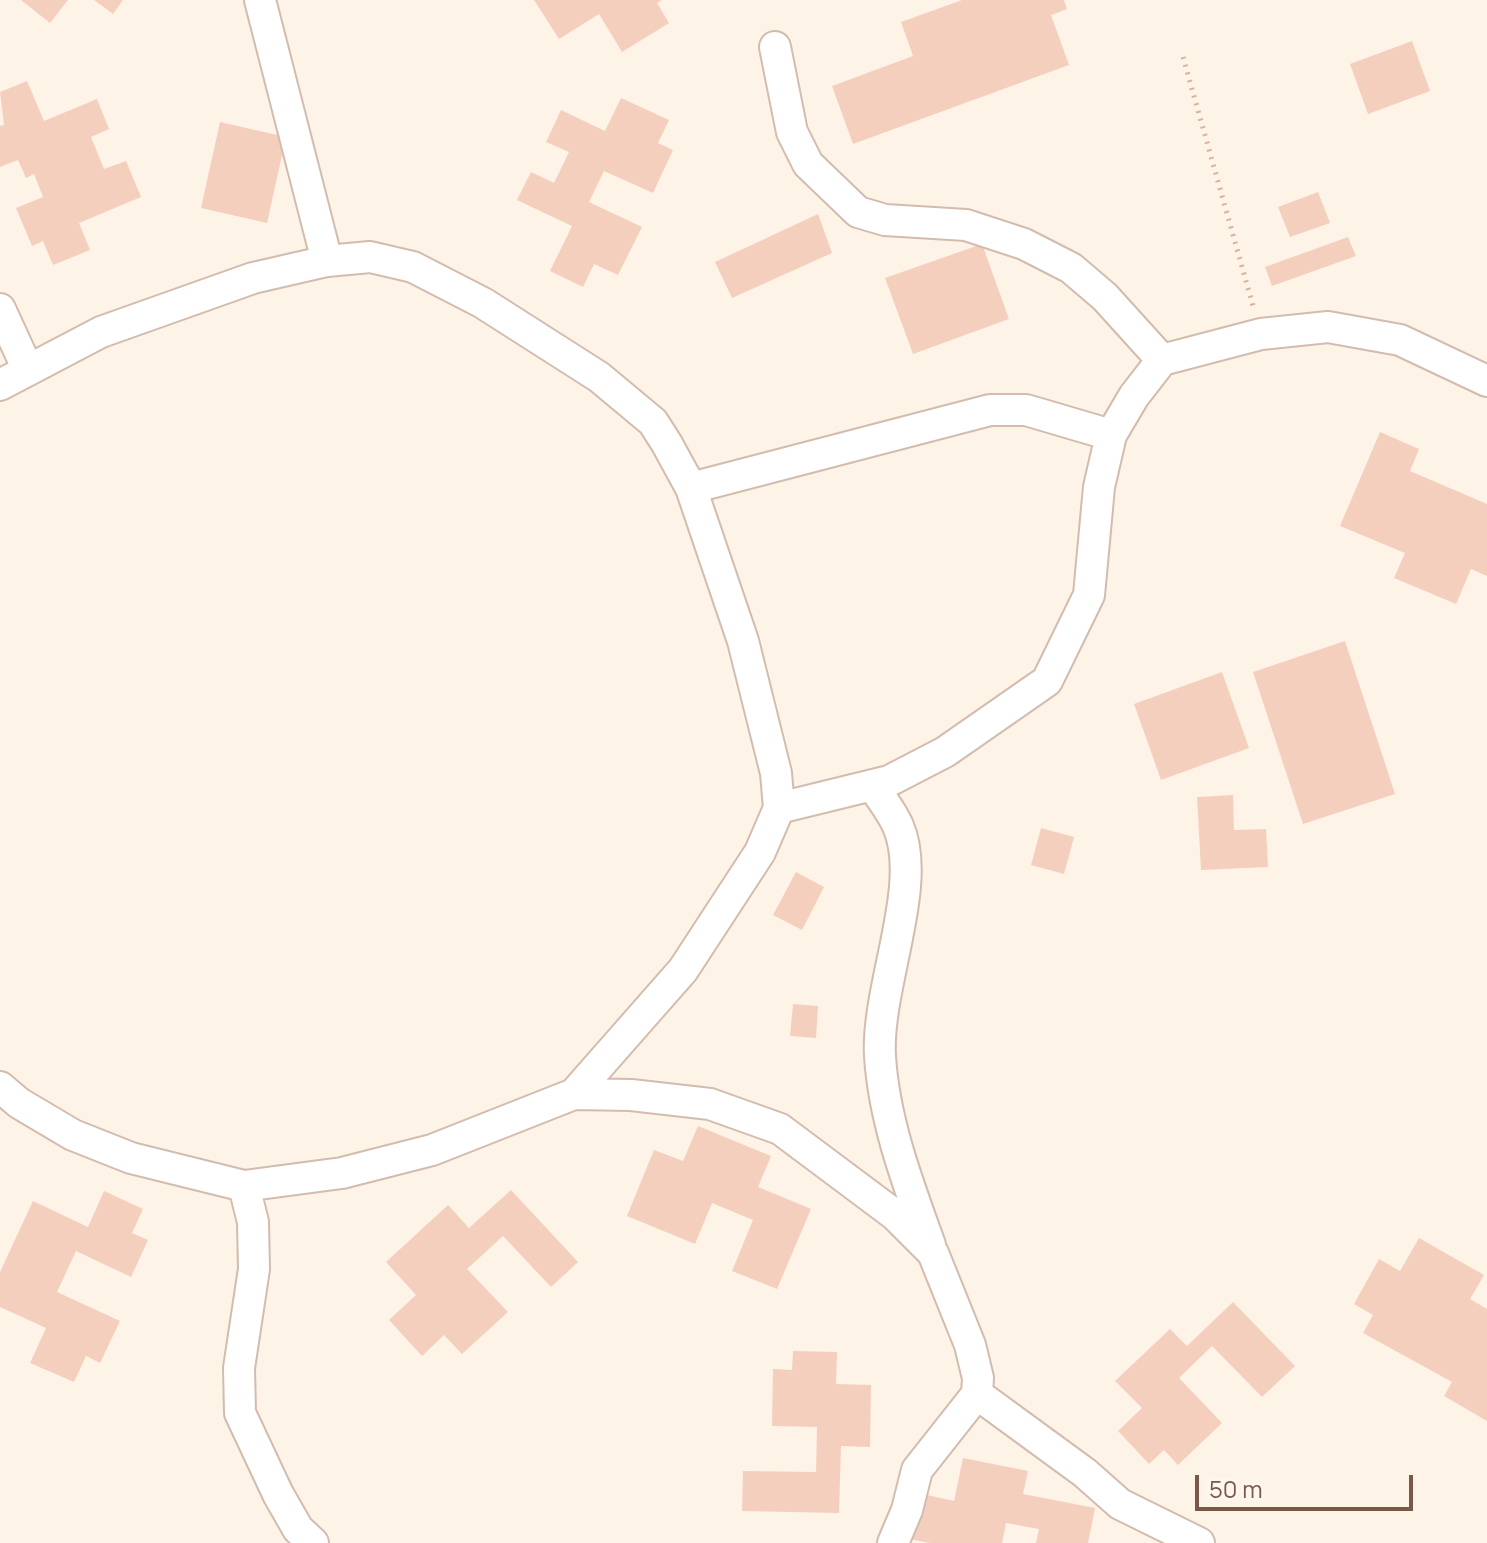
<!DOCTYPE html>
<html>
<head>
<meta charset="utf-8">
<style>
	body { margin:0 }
	#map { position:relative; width:1487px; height:1543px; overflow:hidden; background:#fef3e7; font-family:Manrope,sans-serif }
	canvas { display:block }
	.scale { position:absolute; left:1195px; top:1475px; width:218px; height:36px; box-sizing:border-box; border:4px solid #795749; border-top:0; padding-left:10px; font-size:24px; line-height:28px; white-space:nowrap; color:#795749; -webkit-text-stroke:6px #fff7ee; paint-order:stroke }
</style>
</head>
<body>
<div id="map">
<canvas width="1487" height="1543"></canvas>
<div class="scale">50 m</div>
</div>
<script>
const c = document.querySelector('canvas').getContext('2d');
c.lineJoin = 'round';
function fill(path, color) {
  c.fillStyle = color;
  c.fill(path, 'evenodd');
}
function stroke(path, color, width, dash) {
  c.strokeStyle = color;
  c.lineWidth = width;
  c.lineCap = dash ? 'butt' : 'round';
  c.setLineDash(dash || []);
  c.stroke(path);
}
const building = new Path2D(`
	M 21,0 L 68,0 L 50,23 Z
	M 94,0 L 123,0 L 113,14 Z
	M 534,0 L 662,0 L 657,3 L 669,23 L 622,52 L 599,14 L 559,39 Z
	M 962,0 L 1064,0 L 1067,9 L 1051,15 L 1069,65 L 853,144 L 832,86 L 913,56 L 901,22 Z
	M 1412,41 L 1430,91 L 1368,114 L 1350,64 Z
	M 27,81 L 44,121 L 97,99 L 109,129 L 91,137 L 104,169 L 126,161 L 141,197 L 79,223 L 90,250 L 53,265 L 43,241 L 32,246 L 16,208 L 43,197 L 34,174 L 26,178 L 18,160 L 0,167 L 0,126 L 4,125 L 0,92 Z
	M 621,98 L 669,120 L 658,143 L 673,150 L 653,193 L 604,171 L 589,202 L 642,227 L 618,275 L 594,264 L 583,287 L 550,271 L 572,226 L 517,200 L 531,172 L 554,183 L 569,152 L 546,142 L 561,110 L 605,131 Z
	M 220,122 L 286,137 L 267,223 L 201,208 Z
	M 1318,192 L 1330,223 L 1290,237 L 1278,207 Z
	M 818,214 L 832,253 L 732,298 L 715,262 Z
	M 1348,237 L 1356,256 L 1272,286 L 1265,267 Z
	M 982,244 L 1009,319 L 913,354 L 885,278 Z
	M 1380,432 L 1419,449 L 1410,471 L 1487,504 L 1487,576 L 1471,569 L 1456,604 L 1394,578 L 1405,553 L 1340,526 Z
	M 1345,641 L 1395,794 L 1303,824 L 1253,672 Z
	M 1222,672 L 1249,748 L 1161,780 L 1134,704 Z
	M 1233,795 L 1234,830 L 1266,829 L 1268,867 L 1201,870 L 1197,797 Z
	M 1041,828 L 1074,837 L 1064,874 L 1031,865 Z
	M 796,872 L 824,887 L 802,930 L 773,915 Z
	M 793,1004 L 818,1006 L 816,1038 L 790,1036 Z
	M 698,1126 L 771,1156 L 758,1187 L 811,1209 L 777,1289 L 732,1271 L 753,1220 L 712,1203 L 695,1244 L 627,1216 L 654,1150 L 683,1161 Z
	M 511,1190 L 578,1262 L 551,1287 L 503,1236 L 467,1269 L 508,1312 L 462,1354 L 444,1335 L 422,1356 L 389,1320 L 416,1295 L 386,1262 L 448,1205 L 469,1228 Z
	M 104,1191 L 143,1209 L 132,1233 L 148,1240 L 131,1277 L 76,1251 L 57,1292 L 120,1321 L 100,1363 L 86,1356 L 74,1382 L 30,1363 L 46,1328 L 0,1307 L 0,1272 L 33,1201 L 88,1227 Z
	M 1419,1238 L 1484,1275 L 1470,1299 L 1487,1309 L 1487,1421 L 1444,1396 L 1452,1382 L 1363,1333 L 1373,1315 L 1354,1304 L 1379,1259 L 1400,1271 Z
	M 1233,1302 L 1295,1366 L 1262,1397 L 1212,1346 L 1179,1378 L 1222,1423 L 1178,1465 L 1164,1450 L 1149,1464 L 1118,1431 L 1142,1408 L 1115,1381 L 1170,1329 L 1187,1346 Z
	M 793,1351 L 837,1352 L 836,1384 L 871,1385 L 870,1447 L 841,1446 L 839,1513 L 742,1511 L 743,1471 L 816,1472 L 817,1427 L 772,1426 L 773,1369 L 792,1370 Z
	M 963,1458 L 1028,1471 L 1023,1494 L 1095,1508 L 1088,1543 L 1036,1543 L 1039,1529 L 1006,1523 L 1002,1543 L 930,1543 L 909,1539 L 918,1493 L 954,1501 Z`);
const path = new Path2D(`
	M 1183,57 L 1253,306`);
const street = new Path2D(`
	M 260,0 L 327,261
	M 775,47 L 792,132 L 808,164 L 858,212 L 885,220 L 966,225 L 1024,244 L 1071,268 L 1105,297 L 1162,360
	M 0,309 L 28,370
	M 0,385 L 101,332 L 253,278 L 327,261 L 370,257 L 413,267 L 483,303 L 599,377 L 653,422 L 667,444 L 691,488 L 743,641 L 776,773 L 779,808 L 760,852 L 683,970 L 574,1094 L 432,1150 L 342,1173 L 244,1186 L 131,1158 L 73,1135 L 19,1103 L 0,1087
	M 691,488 L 990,410 L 1026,410 L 1111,435
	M 872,785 C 881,798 892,812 898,826 C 924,885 876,987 880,1056 C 884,1121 908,1184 930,1245
	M 779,808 L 889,781 L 945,752 L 1047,681 L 1089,595 L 1099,487 L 1111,435 L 1134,396 L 1162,360 L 1261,334 L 1328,327 L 1400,340 L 1487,381
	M 574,1094 L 631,1095 L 710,1104 L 780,1129 L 895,1215 L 933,1253 L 970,1345 L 978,1378 L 977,1394 L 917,1470 L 907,1510 L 893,1543
	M 244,1186 L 253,1222 L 254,1269 L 239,1368 L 240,1413 L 278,1494 L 298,1529 L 313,1543
	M 977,1394 L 1085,1473 L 1120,1504 L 1199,1543`);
fill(building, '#f5cfbd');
stroke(street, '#d3bcae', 34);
stroke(path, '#dab29f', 5, [2, 6]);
stroke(street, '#fff', 30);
</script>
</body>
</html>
